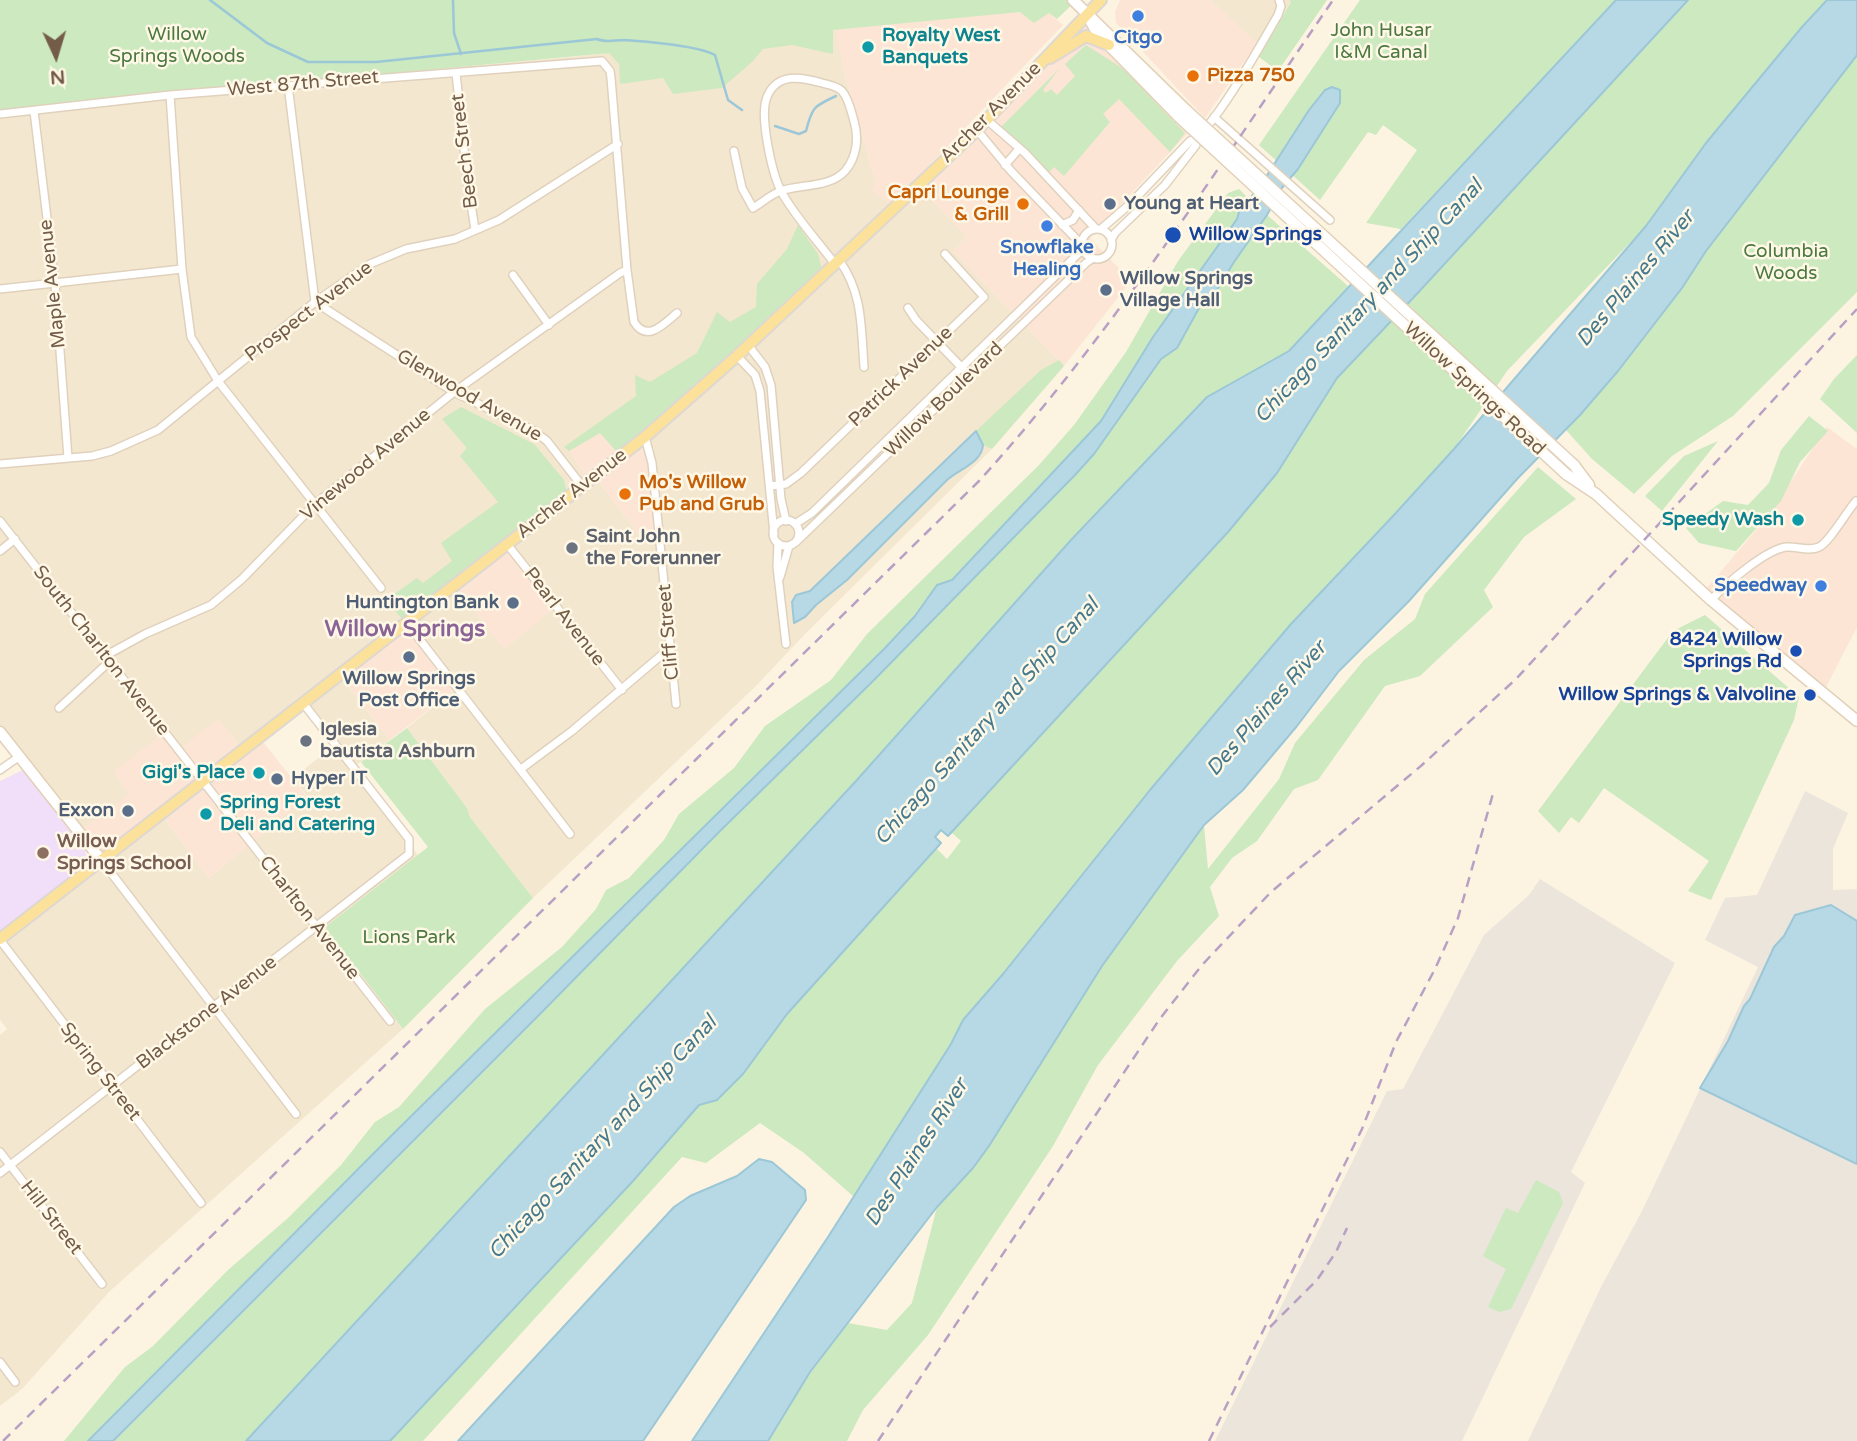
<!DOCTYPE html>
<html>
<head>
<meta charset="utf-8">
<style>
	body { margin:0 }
	#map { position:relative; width:1857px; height:1441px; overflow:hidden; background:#fcf4e1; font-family:"Varela Round",sans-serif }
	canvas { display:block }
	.north { position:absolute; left:21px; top:21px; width:70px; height:70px; -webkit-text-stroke:5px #fff8e7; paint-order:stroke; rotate:176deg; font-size:19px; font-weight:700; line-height:28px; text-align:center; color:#735c48 }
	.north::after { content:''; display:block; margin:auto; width:24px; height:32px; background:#735c48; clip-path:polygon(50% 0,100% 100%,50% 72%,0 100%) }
</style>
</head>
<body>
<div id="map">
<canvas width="1857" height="1441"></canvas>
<div class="north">N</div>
</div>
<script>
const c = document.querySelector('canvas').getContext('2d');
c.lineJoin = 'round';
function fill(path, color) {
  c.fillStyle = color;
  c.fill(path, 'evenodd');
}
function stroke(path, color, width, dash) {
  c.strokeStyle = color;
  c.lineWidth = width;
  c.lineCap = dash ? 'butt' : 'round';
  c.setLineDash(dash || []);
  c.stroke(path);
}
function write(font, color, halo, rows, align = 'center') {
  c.font = font + ' "Varela Round",sans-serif';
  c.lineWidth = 5;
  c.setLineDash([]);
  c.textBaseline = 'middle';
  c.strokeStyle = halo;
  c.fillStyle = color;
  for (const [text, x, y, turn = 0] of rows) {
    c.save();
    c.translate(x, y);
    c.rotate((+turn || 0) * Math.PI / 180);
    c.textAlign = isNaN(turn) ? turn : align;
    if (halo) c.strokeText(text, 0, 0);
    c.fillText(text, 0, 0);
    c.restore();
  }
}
const residential = new Path2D(`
	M 1210,0 L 1289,0 L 1291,2 L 1263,50 Z
	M 836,27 L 844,72 L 876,182 L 892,205 L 717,370 L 516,534 L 242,749 L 130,794 L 80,831 L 0,728 L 0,111 L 171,93 L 579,56 Z
	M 920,187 L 967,237 L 953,251 L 1064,366 L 992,449 L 805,634 L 757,685 L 533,898 L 470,817 L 467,808 L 407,728 L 459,686 L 409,623 L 456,587 L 504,649 L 557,605 L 510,545 L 596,478 L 643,540 L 649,437 Z
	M 340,676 L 390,740 L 355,766 L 306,703 Z
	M 332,747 L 418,855 L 325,927 L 403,1029 L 109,1292 L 22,1389 L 0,1406 L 0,1035 L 7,1029 L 0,1020 L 0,942 L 162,816 L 209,878 L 307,796 L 293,778 Z`);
const commercial = new Path2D(`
	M 1120,0 L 1210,0 L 1257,43 L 1205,118 L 1116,23 L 1115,12 Z
	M 1015,7 L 1049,13 L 1063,25 L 892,205 L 871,191 L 876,182 L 844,72 L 835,27 Z
	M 1086,20 L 1189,132 L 1090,238 L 1131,281 L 1064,366 L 953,251 L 967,237 L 920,187 Z
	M 1827,427 L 1857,449 L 1857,627 L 1825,689 L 1705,590 L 1768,516 Z
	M 600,433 L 617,452 L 649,437 L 658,533 L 643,540 L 596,478 L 585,477 L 569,451 Z
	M 510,545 L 558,605 L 504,649 L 456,587 Z
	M 409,623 L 459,686 L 390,740 L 340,676 Z
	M 219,718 L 242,749 L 102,859 L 81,830 L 129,794 L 113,772 L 164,732 L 178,750 Z
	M 260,738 L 307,797 L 209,878 L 162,816 Z`);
const industrial = new Path2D(`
	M 1805,791 L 1848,813 L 1833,849 L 1833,890 L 1857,889 L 1857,1441 L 1528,1441 L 1602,1285 L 1642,1211 L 1758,967 L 1705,940 L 1725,898 L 1757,895 Z
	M 1540,879 L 1675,963 L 1571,1172 L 1585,1183 L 1462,1441 L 1215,1441 L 1387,1091 L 1403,1089 L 1484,935 L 1529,895 Z`);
const education = new Path2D(`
	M 23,770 L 85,850 L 87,860 L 65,881 L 0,932 L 0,781 Z`);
const green = new Path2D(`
	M 0,0 L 1077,0 L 1057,19 L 1049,13 L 1034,23 L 1020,12 L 833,30 L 833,54 L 792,45 L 763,49 L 753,61 L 722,88 L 673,94 L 663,78 L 620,84 L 619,64 L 609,53 L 0,110 Z
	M 1289,0 L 1327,0 L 1278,71 L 1259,57 L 1291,2 Z
	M 1360,0 L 1616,0 L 1401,229 L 1366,223 L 1417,150 L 1383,125 L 1376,135 L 1368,132 L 1320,200 L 1259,145 Z
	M 1688,0 L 1827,0 L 1802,27 L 1646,226 L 1507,371 L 1454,449 L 1394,515 L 1291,624 L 1150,790 L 1003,974 L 963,1020 L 951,1044 L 854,1197 L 804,1153 L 760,1123 L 706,1163 L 682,1157 L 423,1441 L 390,1441 L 633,1181 L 699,1105 L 717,1100 L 743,1074 L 787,1014 L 936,848 L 947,859 L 961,841 L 951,832 L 1228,532 L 1277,473 L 1337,378 L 1414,297 Z
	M 1086,45 L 1122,68 L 1185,133 L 1170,152 L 1119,99 L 1103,114 L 1110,122 L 1064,176 L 1054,167 L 1049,172 L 1001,127 L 1059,69 L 1043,90 L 1046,93 L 1051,89 L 1057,95 L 1075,76 L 1065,64 Z
	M 1857,55 L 1857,292 L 1733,416 L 1672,456 L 1634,494 L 1592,459 L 1566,430 L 1618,371 L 1682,288 L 1706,251 Z
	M 1239,189 L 1246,196 L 1237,219 L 1153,337 L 1101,421 L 952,580 L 937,585 L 915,616 L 885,648 L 88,1441 L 64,1441 L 125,1367 L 153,1346 L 228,1270 L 288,1218 L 341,1165 L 375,1122 L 399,1107 L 485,1009 L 562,947 L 596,909 L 606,890 L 629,878 L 664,840 L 679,814 L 734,768 L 765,726 L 831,680 L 867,634 L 1039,465 L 1074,425 L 1126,352 L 1178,261 L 1228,193 Z
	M 1267,215 L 1348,286 L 1289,351 L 1207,397 L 1071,540 L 856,781 L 246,1441 L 113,1441 L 539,1015 L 719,832 L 873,681 L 1075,475 L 1094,454 L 1161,359 L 1177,348 L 1204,299 C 1220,292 1225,274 1234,260 C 1245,245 1256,230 1267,215 Z
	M 798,225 L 818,254 L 822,270 L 717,370 L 617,452 L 600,433 L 569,451 L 564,447 L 636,396 L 635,375 L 650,382 L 697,353 L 717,312 L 730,322 L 756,307 L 757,284 L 787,249 Z
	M 1857,355 L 1857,433 L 1820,399 L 1834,379 Z
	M 1059,360 L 1064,366 L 992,449 L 983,445 L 976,431 L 1041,370 Z
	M 461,407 L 534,444 L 564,480 L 567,493 L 404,621 L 386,600 L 417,578 L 423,583 L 452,561 L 441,543 L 498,502 L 460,456 L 467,448 L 442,419 Z
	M 1809,416 L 1828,431 L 1800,462 L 1781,501 L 1736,551 L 1699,543 L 1686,528 L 1723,501 L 1748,505 L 1769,483 L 1781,450 Z
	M 1718,441 L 1662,511 L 1645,496 L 1684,456 Z
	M 1538,467 L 1576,499 L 1524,537 L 1484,590 L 1493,607 L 1420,676 L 1385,686 L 1318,780 L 1294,789 L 1257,841 L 1232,858 L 1210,887 L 1219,916 L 1177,961 L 1098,1065 L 1053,1146 L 928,1335 L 863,1410 L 847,1441 L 768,1441 L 810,1373 L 848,1323 L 887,1330 L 912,1303 L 937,1207 L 973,1168 L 989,1146 L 1102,966 L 1204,825 L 1208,869 L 1279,779 L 1295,743 L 1364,660 L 1415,619 L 1425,594 Z
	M 1705,615 L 1799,697 L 1794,720 L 1711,900 L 1688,891 L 1709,861 L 1604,788 L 1579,823 L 1571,817 L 1559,833 L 1538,811 L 1673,631 Z
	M 407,728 L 467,808 L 470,817 L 533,898 L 403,1029 L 325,927 L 428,847 L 361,762 Z
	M 1536,1180 L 1559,1192 L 1563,1203 L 1511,1309 L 1499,1312 L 1488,1307 L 1506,1269 L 1483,1256 L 1506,1208 L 1518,1213 Z`);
const water = new Path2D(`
	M 1616,0 L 1688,0 L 1414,297 L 1337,378 L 1277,473 L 1228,532 L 948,836 L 941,830 L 935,837 L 941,843 L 787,1014 L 743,1074 L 717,1100 L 699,1105 L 633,1181 L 390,1441 L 246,1441 L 856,781 L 1071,540 L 1207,397 L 1289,351 Z
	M 1827,0 L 1857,0 L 1857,55 L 1706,251 L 1682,288 L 1618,371 L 1580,415 L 1518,478 L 1409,601 L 1339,671 L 1297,726 L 1243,790 L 1204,825 L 1102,966 L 989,1146 L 973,1168 L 937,1207 L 810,1372 L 768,1441 L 692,1441 L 828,1237 L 951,1044 L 963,1020 L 1003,974 L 1150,790 L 1291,624 L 1394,515 L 1454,449 L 1646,226 L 1706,143 L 1802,27 Z
	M 1332,87 L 1340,90 L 1340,103 L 1298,169 L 1281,189 L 1267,215 L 1234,262 L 1218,288 L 1212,296 L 1204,299 L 1177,348 L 1161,359 L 1094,454 L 1075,475 L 873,681 L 719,832 L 539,1015 L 113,1441 L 88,1441 L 384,1143 L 885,648 L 915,616 L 937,585 L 952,580 L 1101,421 L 1153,337 L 1237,219 L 1239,212 L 1262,183 L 1309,110 L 1325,90 Z
	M 976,431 L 983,445 C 982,463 957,470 946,481 L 847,580 L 816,605 L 805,617 L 794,623 L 792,602 L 796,595 L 810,591 Z
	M 1831,905 L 1857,921 L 1857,1164 L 1700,1088 L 1728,1041 L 1744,1006 L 1750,999 L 1774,947 L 1784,936 L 1795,915 Z
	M 759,1159 L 772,1162 L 805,1190 L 806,1200 L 643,1441 L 458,1441 L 674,1207 L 690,1196 L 737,1176 Z`);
const stream = new Path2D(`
	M 210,0 L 267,43 L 308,62 L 376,62 L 597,39 C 606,43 615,40 624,40 C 645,41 699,46 715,55 L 728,100 L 742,110
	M 453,0 L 454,33 L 461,54
	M 775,126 L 799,134 L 806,131 C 812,107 814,106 836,96`);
const street = new Path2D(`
	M 456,73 L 467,177 L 475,230
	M 288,85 L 315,302 L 454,392 L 534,431 L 547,441 L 582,486
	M 170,95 L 182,269 L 191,337 L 218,381 L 381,588
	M 34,111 L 55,284 L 68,458
	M 0,114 L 170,95 L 602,61 L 610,71 L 611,78 L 627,270 L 634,322 C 647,343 664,324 677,313
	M 1214,117 L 1330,220
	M 987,120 L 1025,153 L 1096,229
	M 977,130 L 1011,171 L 1082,245
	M 734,151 L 742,188 L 753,208 C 762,203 771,194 781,191 C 800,184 830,188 845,171 C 857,157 859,138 854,121 C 851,111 849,99 842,91 C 837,86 829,85 822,83 C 802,77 777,72 767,97 C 759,116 772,173 781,191 C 795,217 817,240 835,264
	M 1005,165 L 1019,149
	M 1062,225 L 1073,220 L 1079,210
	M 1101,229 L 1130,204 L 1190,141 C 1212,134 1264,39 1278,15 L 1281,6 L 1279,0
	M1082 244a15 15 0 1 1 30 0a15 15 0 1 1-30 0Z
	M 1111,240 L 1115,233 L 1165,185 L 1196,145 L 1196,139
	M 839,260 C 863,293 861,327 864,367
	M 513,275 L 549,325
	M 0,289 L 182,269
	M 908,308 L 916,320 L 964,370
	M 748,345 L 765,367 L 771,385 L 781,499 L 786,521
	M 737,356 L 755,375 L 760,391 L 774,534
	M 645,437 L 652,463 L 676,704
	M 0,464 L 92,456 L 111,451 L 158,430 L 315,302 L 370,264 L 406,249 L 455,239 L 499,220 L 618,144
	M 770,486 L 786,484 L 801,473 L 984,297 L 945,254
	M773 533a13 13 0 1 1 26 0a13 13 0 1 1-26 0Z
	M 0,521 L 390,1021
	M 795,524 L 812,513 L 1083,249
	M 796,542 L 1086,263 L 1093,258
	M 778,543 L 777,567 L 786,644
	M 507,544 L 622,690
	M 0,551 L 15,539
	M 780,577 L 789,546
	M 1711,600 C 1726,584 1765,550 1786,547 C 1797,546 1809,552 1819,547 C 1829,543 1847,511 1856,501
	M 407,623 L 570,834
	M 105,656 L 145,634 L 211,605 L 242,579 L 314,505 L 454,392 L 620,273 L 627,270
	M 59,708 L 109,662
	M 521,769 L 572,731 L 671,647
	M 0,770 L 20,756
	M 102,861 L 296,1114
	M 0,940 L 201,1203
	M 0,1152 L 102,1284
	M 0,1173 L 409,854 L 409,839 L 303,703
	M 0,1362 L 15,1382`);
const secondary = new Path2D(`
	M 1073,0 L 1186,110
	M 1091,22 L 1098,34 L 1179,117
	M 1574,465 L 1589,485
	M 1566,474 L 1596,494 L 1711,600 L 1857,721
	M 0,732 L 102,861`);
const primary = new Path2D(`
	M 1050,58 L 1086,36 L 1109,45
	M 0,939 L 645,437 L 737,356 L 977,130 L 1101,0`);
const rail = new Path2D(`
	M 1270,1327 L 1317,1280 L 1336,1252 L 1347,1228
	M 3,1441 L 979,481 C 1113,334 1220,164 1333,0
	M 878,1441 L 1159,1020 L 1202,965 L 1271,892 L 1422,765 L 1516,679 L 1857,309
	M 1209,1441 L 1362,1129 L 1396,1042 L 1435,969 L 1458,918 L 1494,790`);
const secondaryBridge = new Path2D(`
	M 1186,110 L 1574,465
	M 1179,117 L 1566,474`);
const markers = [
	[1138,16,7,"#3f7fe0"],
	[868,47,7,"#0f9aa8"],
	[1193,76,7,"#e8710a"],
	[1023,204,7,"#e8710a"],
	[1110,204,7,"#5c6f8a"],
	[1047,226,7,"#3f7fe0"],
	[1173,235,9,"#1a4fb4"],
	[1106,290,7,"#5c6f8a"],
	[625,494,7,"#e8710a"],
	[1798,520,7,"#0f9aa8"],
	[572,548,7,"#6b7280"],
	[1821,586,7,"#3f7fe0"],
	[513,603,7,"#5c6f8a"],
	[1796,651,7,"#1a4fb4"],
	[409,657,7,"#5c6f8a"],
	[1810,695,7,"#1a4fb4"],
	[306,741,7,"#6b7280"],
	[259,773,7,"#0f9aa8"],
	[277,779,7,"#5c6f8a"],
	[128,811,7,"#5c6f8a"],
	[206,814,7,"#0f9aa8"],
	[43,853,7,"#8d6e63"]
];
const parkNames = [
	["John Husar",1381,31],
	["I&M Canal",1381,53],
	["Willow",177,35],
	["Springs Woods",177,57],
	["Columbia",1786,252],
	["Woods",1786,274],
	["Lions Park",409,938]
];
const cultureNames = [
	["Royalty West",882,36],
	["Banquets",882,58],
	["Speedy Wash",1784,520,"right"],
	["Gigi's Place",245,773,"right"],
	["Spring Forest",220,803],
	["Deli and Catering",220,825]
];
const shopNames = [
	["Citgo",1138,38],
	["Snowflake",1047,248],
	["Healing",1047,270],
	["Speedway",1807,586,"right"]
];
const foodNames = [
	["Pizza 750",1207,76],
	["Capri Lounge",1009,193,"right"],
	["& Grill",1009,215,"right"],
	["Mo's Willow",639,483],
	["Pub and Grub",639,505]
];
const streetNames = [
	["West 87th Street",303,84,-5],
	["Archer Avenue",991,113,-45],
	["Beech Street",465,151,-97],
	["Maple Avenue",53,284,-96],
	["Prospect Avenue",309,312,-37],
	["Patrick Avenue",901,377,-44],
	["Willow Springs Road",1474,389,43],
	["Glenwood Avenue",469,396,30],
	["Willow Boulevard",944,400,-44],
	["Vinewood Avenue",366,465,-40],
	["Archer Avenue",572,494,-38],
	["Pearl Avenue",564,617,52],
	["Cliff Street",669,632,-95],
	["South Charlton Avenue",101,651,52],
	["Charlton Avenue",309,918,52],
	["Blackstone Avenue",207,1013,-38],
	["Spring Street",100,1072,52],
	["Hill Street",51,1218,52]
];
const serviceNames = [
	["Young at Heart",1124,204],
	["Willow Springs",1120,279],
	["Village Hall",1120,301],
	["Huntington Bank",499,603,"right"],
	["Willow Springs",409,679,"center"],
	["Post Office",409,701,"center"],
	["Hyper IT",291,779],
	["Exxon",114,811,"right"]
];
const transitNames = [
	["Willow Springs",1189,235,"left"],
	["8424 Willow",1782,640],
	["Springs Rd",1782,662],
	["Willow Springs & Valvoline",1796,695]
];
const worshipNames = [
	["Saint John",586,537],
	["the Forerunner",586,559],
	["Iglesia",320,730],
	["bautista Ashburn",320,752]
];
const educationNames = [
	["Willow",57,842],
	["Springs School",57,864]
];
const waterNames = [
	["Des Plaines River",1636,279,-50],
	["Chicago Sanitary and Ship Canal",1369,302,-47],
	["Des Plaines River",1267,709,-49],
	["Chicago Sanitary and Ship Canal",987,722,-48],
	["Chicago Sanitary and Ship Canal",603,1138,-47],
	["Des Plaines River",917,1153,-57]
];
const quarterNames = [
	["Willow Springs",405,630]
];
fill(residential, '#f4e7d0');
fill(commercial, '#fce5d5');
fill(industrial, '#ebe5dc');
fill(education, '#f1def8');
fill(green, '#cce9c0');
fill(water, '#b6d9e5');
stroke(water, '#9cc7d7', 2);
stroke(stream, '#9cc7d7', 2.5);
stroke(street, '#e0d1bd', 10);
stroke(secondary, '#e2d0b8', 13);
stroke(primary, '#ddd8d3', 14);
stroke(street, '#fff', 7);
stroke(secondary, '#fff', 10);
stroke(primary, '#fbe199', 10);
stroke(rail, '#b8a0c5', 2.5, [10, 7]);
stroke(secondaryBridge, '#e2d0b8', 13, []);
stroke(secondaryBridge, '#fff', 10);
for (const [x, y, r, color] of markers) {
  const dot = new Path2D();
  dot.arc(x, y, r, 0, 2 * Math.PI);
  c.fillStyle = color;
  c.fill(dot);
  stroke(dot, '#fff8e7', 2.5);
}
write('19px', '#4b7941', '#fff8e7', parkNames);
write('bold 19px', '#0d838f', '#fff8e7', cultureNames, 'left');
write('bold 19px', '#366cbe', '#fff8e7', shopNames);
write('bold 19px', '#c56008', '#fff8e7', foodNames, 'left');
write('19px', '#735c48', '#fff8e7', streetNames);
write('bold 19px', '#4e5e75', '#fff8e7', serviceNames, 'left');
write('bold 19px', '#164399', '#fff8e7', transitNames, 'right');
write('bold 19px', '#5b616d', '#fff8e7', worshipNames, 'left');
write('bold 19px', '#785e54', '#fff8e7', educationNames, 'left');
write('italic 21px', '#45798d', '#fff8e7', waterNames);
write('bold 23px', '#8b6496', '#fff8e7', quarterNames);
</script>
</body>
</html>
